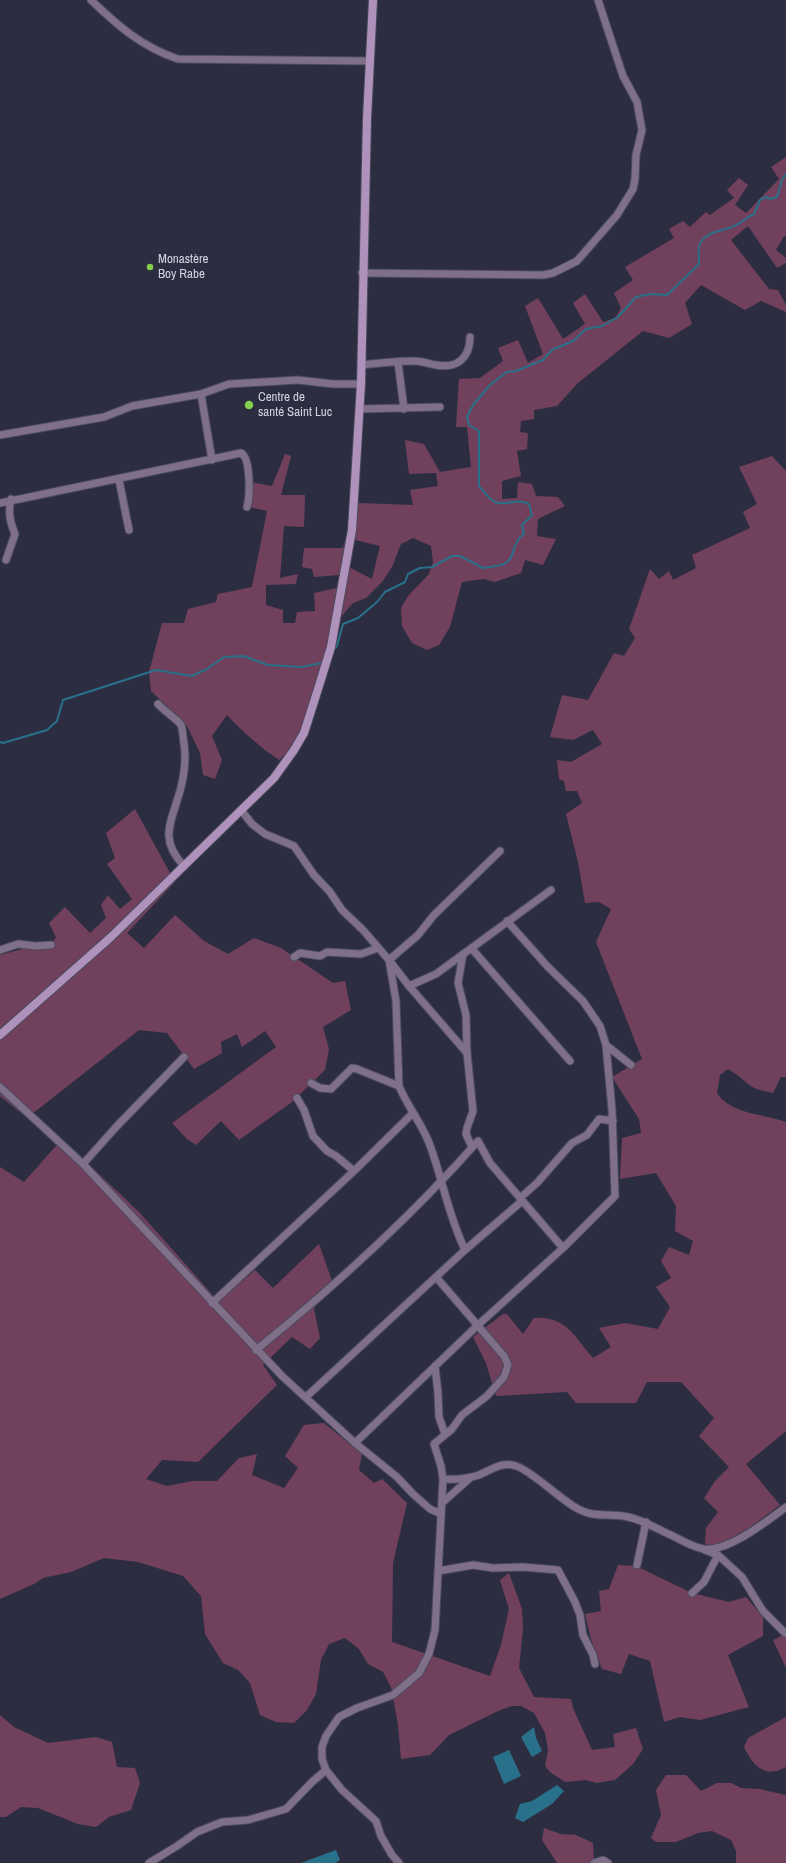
<!DOCTYPE html>
<html>
<head>
<meta charset="utf-8">
<style>
	body { margin:0 }
	canvas { display:block; background:#2d2d41 }
</style>
</head>
<body>
<canvas width="786" height="1863"></canvas>
<script>
const c = document.querySelector('canvas').getContext('2d');
c.lineJoin = 'round';
function fill(path, color) {
  c.fillStyle = color;
  c.fill(path, 'evenodd');
}
function stroke(path, color, width, dash) {
  c.strokeStyle = color;
  c.lineWidth = width;
  c.lineCap = dash ? 'butt' : 'round';
  c.setLineDash(dash || []);
  c.stroke(path);
}
function write(font, color, halo, rows, align = 'center') {
  c.font = font + ' "Archivo Narrow",sans-serif';
  c.lineWidth = 3;
  c.setLineDash([]);
  c.textBaseline = 'middle';
  c.strokeStyle = halo;
  c.fillStyle = color;
  for (const [text, x, y, turn = 0] of rows) {
    c.save();
    c.translate(x, y);
    c.rotate((+turn || 0) * Math.PI / 180);
    c.textAlign = isNaN(turn) ? turn : align;
    if (halo) c.strokeText(text, 0, 0);
    c.fillText(text, 0, 0);
    c.restore();
  }
}
const green = new Path2D(`
	M 786,157 L 786,237 L 784,236 L 776,250 L 786,258 L 786,263 L 777,268 L 748,226 L 731,240 L 769,289 L 778,290 L 786,305 L 786,312 L 761,301 L 745,310 L 701,285 L 685,303 L 692,324 L 669,338 L 643,331 L 578,383 L 557,406 L 534,410 L 534,419 L 521,421 L 520,432 L 528,433 L 527,449 L 517,451 L 521,476 L 502,481 L 502,499 L 517,498 L 518,482 L 532,484 L 536,496 L 558,497 L 565,506 L 538,519 L 537,536 L 556,539 L 543,565 L 525,560 L 521,573 L 495,582 L 484,579 L 462,582 L 450,627 L 439,645 L 427,650 L 412,643 L 402,626 L 401,608 L 408,596 L 429,574 L 433,562 L 431,546 L 413,538 L 401,544 L 392,567 L 382,582 L 366,598 L 353,603 L 341,617 L 328,671 L 308,734 L 279,760 C 260,747 243,732 227,715 L 212,736 L 222,760 L 215,779 L 203,775 L 200,753 L 187,726 L 151,691 L 149,672 L 162,623 L 184,623 L 188,609 L 216,602 L 218,594 L 252,587 L 267,511 L 249,507 L 250,482 L 272,486 L 285,454 L 291,456 L 281,495 L 305,495 L 304,527 L 284,526 L 280,578 L 298,574 L 296,584 L 266,585 L 266,605 L 283,610 L 283,623 L 295,623 L 297,612 L 315,611 L 314,593 L 337,588 L 339,575 L 314,577 L 312,569 L 302,567 L 304,548 L 343,548 L 358,503 L 413,505 L 410,490 L 438,486 L 436,473 L 409,474 L 405,440 L 424,444 L 440,472 L 471,467 L 467,427 L 456,427 L 459,379 L 480,378 L 503,361 L 498,348 L 518,340 L 528,363 L 543,354 L 525,306 L 538,298 L 563,339 L 585,324 L 573,303 L 585,294 L 603,322 L 615,318 L 621,308 L 614,293 L 633,280 L 625,267 L 674,238 L 669,229 L 683,221 L 690,227 L 706,212 L 710,215 L 734,198 L 727,190 L 739,178 L 748,185 L 735,205 L 746,213 L 779,179 L 771,167 ZM 355,540 L 380,546 L 372,579 L 349,567 Z
	M 772,456 L 786,471 L 786,1077 L 781,1077 L 773,1093 C 765,1091 755,1090 748,1084 C 740,1077 738,1075 728,1069 L 720,1075 L 717,1093 C 730,1114 764,1114 786,1122 L 786,1431 L 746,1464 L 780,1505 L 749,1528 L 716,1546 L 705,1544 L 706,1528 L 718,1512 L 704,1498 L 715,1481 L 729,1467 L 699,1436 L 714,1418 L 681,1382 L 647,1382 L 636,1403 L 576,1403 L 567,1392 L 496,1396 L 486,1363 L 473,1337 L 503,1314 L 507,1314 L 523,1334 L 534,1318 C 567,1316 574,1337 593,1358 L 611,1347 L 599,1328 L 625,1323 L 658,1329 L 670,1307 L 656,1287 L 671,1278 L 661,1261 L 669,1247 L 689,1255 L 693,1241 L 675,1231 L 676,1206 L 656,1173 L 620,1179 L 622,1138 L 641,1133 L 639,1119 L 612,1077 L 642,1059 L 596,942 L 611,909 L 599,902 L 585,903 L 578,862 L 566,814 L 582,803 L 577,791 L 566,791 L 564,781 L 559,779 L 557,760 L 571,762 L 602,744 L 593,730 L 573,740 L 550,737 L 562,695 L 588,700 L 614,653 L 624,656 L 635,638 L 629,629 L 650,569 L 659,579 L 669,571 L 673,580 L 696,568 L 692,555 L 750,528 L 743,512 L 757,504 L 739,467 Z
	M 135,809 L 175,882 L 127,933 L 144,948 L 175,915 L 204,941 L 228,954 L 254,938 L 281,948 L 333,983 L 345,981 L 351,1010 L 323,1027 L 329,1049 L 325,1070 L 292,1102 L 239,1140 L 221,1121 L 196,1145 L 187,1139 L 172,1123 L 276,1047 L 265,1031 L 242,1047 L 237,1034 L 221,1042 L 222,1053 L 194,1069 L 167,1033 L 139,1030 L 27,1118 L 0,1096 L 0,955 L 26,948 L 50,947 L 56,937 L 49,923 L 65,907 L 90,933 L 106,918 L 101,905 L 108,895 L 120,909 L 132,899 L 107,864 L 115,858 L 106,833 Z
	M 62,1139 L 139,1212 L 218,1301 L 255,1270 L 273,1288 L 319,1244 L 332,1281 L 314,1309 L 320,1338 L 310,1349 L 292,1337 L 263,1365 L 277,1385 L 198,1462 L 162,1460 L 146,1479 L 167,1486 L 193,1481 L 217,1481 L 239,1458 L 257,1454 L 252,1475 L 284,1488 L 298,1468 L 285,1456 L 304,1425 L 324,1423 L 362,1454 L 359,1470 L 374,1483 L 382,1479 L 407,1503 L 393,1563 L 392,1642 L 490,1676 L 501,1645 L 509,1609 L 500,1580 L 509,1573 L 522,1609 L 523,1628 L 519,1668 L 534,1697 L 571,1699 L 573,1708 L 592,1750 L 615,1747 L 613,1734 L 636,1728 L 643,1749 L 633,1764 L 615,1780 L 597,1783 L 586,1780 L 565,1782 L 550,1772 L 545,1766 L 548,1750 L 545,1733 L 534,1713 L 521,1706 L 512,1706 L 498,1711 L 449,1735 L 430,1755 L 401,1759 L 398,1725 L 391,1687 L 383,1672 L 368,1664 L 359,1649 L 345,1638 L 329,1644 L 321,1660 L 316,1694 L 307,1710 L 294,1723 L 276,1722 L 260,1715 L 250,1683 L 238,1670 L 223,1663 L 205,1634 L 201,1596 L 183,1576 L 138,1562 L 104,1558 L 71,1572 L 43,1578 L 34,1584 L 0,1599 L 0,1167 L 24,1182 Z
	M 618,1565 L 636,1566 L 692,1593 L 729,1602 L 746,1597 L 763,1617 L 763,1636 L 728,1655 L 749,1707 L 700,1720 L 680,1717 L 664,1722 L 650,1661 L 629,1654 L 621,1674 L 602,1669 L 592,1643 L 585,1614 L 601,1611 L 599,1591 L 609,1589 Z
	M 786,1631 L 786,1668 L 773,1640 L 783,1635 Z
	M 0,1715 L 14,1727 L 48,1743 L 96,1737 L 112,1742 L 117,1767 L 135,1768 L 140,1783 L 131,1810 L 109,1817 L 96,1827 L 78,1824 L 38,1808 L 21,1807 L 6,1817 L 0,1817 Z
	M 786,1717 L 786,1767 C 765,1779 753,1766 744,1747 L 748,1738 Z
	M 666,1775 L 686,1775 L 701,1791 L 717,1783 L 731,1783 L 741,1788 L 759,1789 L 786,1795 L 786,1863 L 736,1863 L 736,1851 L 731,1840 L 712,1831 L 698,1833 L 676,1842 L 656,1842 L 651,1838 L 661,1815 L 656,1790 Z
	M 544,1828 L 561,1834 L 576,1835 L 593,1843 L 594,1863 L 557,1863 L 542,1840 Z`);
const water = new Path2D(`
	M 534,1727 L 536,1738 L 542,1751 L 532,1757 L 521,1737 Z
	M 509,1750 L 521,1776 L 504,1784 L 493,1757 Z
	M 557,1785 L 564,1791 L 552,1804 L 523,1822 L 515,1818 L 520,1804 L 532,1801 Z
	M 336,1850 L 340,1860 L 335,1863 L 301,1863 Z`);
const stream = new Path2D(`
	M 335,648 L 337,646 L 343,624 L 358,618 L 377,602 L 385,592 L 405,582 L 408,574 L 420,568 L 432,567 L 452,556 L 460,556 L 483,568 C 489,567 498,566 504,564 C 516,559 511,542 524,534 L 522,525 L 532,515 L 529,504 C 516,497 506,507 495,502 C 489,499 484,491 479,486 L 479,431 L 469,425 L 467,417 L 473,405 L 490,385 L 507,372 L 516,371 L 543,360 L 552,350 L 573,341 L 586,329 L 602,326 L 618,317 L 636,297 L 650,294 L 667,295 L 699,264 C 699,257 697,247 701,242 C 708,230 728,231 738,224 C 744,221 747,217 754,214 L 760,200 L 765,197 L 771,199 L 777,197 L 782,180 L 786,174
	M 0,742 L 3,743 L 47,730 L 57,721 L 63,700 L 156,670 L 192,676 L 207,669 L 224,657 L 243,656 L 268,665 L 301,667 L 322,663`);
const minor = new Path2D(`
	M 91,0 C 118,26 142,47 178,59 L 370,61
	M 362,273 L 543,275 L 553,273 L 577,261 L 617,215 L 633,189 L 635,179 L 636,155 L 642,130 L 637,102 L 623,76 L 598,0
	M 398,362 L 404,409
	M 362,365 C 379,363 397,361 415,361 C 422,361 429,364 436,365 C 457,369 470,358 470,337
	M 201,394 L 212,460
	M 360,409 L 440,407
	M 0,435 L 104,417 L 132,406 L 201,394 L 229,384 L 298,380 L 333,384 L 361,384
	M 119,480 L 129,530
	M 0,503 L 241,453 C 251,458 250,497 247,507
	M 6,560 L 15,534 C 10,522 8,513 11,499
	M 158,704 C 163,710 178,720 181,725 C 183,730 183,738 184,744 C 187,763 183,783 177,801 C 168,828 162,843 184,866
	M 241,810 L 252,824 L 265,834 L 294,846 L 314,875 L 330,892 L 342,910 L 363,930 L 389,960 L 409,986 L 467,1053
	M 472,949 L 570,1061
	M 0,950 L 18,944 L 36,946 L 51,945
	M 463,954 L 458,983 L 466,1015 L 467,1053 L 473,1111 L 467,1128 L 466,1134 L 472,1147
	M 294,957 L 300,953 L 320,956 L 327,952 L 361,954 L 378,948
	M 409,986 L 436,974 L 551,890
	M 606,1045 L 631,1065
	M 311,1083 L 320,1088 L 331,1089 L 352,1068 L 357,1069 L 399,1086
	M 0,1087 L 83,1164 L 282,1376 L 355,1443 L 397,1477 L 413,1494 L 430,1509 L 441,1514
	M 297,1098 L 304,1110 L 313,1136 L 327,1151 L 336,1156 L 354,1171
	M 83,1164 L 117,1126 L 184,1057
	M 520,1198 L 537,1183 L 572,1143 L 587,1135 L 599,1119 L 613,1121
	M 465,1250 C 449,1217 443,1182 431,1148 C 424,1126 408,1108 399,1086 L 396,1001 L 389,960 L 418,935 L 434,915 L 500,851
	M 212,1303 L 354,1171 L 412,1114
	M 256,1350 C 335,1286 411,1217 478,1141 L 490,1163 L 563,1248
	M 435,1366 L 438,1393 L 439,1417 L 445,1434
	M 306,1397 L 465,1250 L 522,1201
	M 355,1443 L 478,1325 L 563,1248 L 615,1196 L 612,1110 L 606,1045 L 600,1026 L 583,1001 L 548,967 L 507,921
	M 443,1479 C 456,1480 467,1479 479,1475 C 491,1470 502,1461 516,1466 C 530,1470 558,1497 573,1506 C 595,1520 606,1512 628,1517 C 644,1520 658,1530 673,1536 C 682,1541 693,1547 704,1549 C 728,1552 767,1521 786,1507
	M 442,1503 L 469,1479
	M 705,1550 L 718,1555 L 742,1577 L 763,1611 L 785,1633
	M 637,1565 L 646,1522
	M 438,1571 L 473,1565 L 493,1568 L 523,1567 L 558,1570 L 575,1602 L 580,1615 L 583,1635 L 593,1655 L 595,1664
	M 692,1593 L 704,1582 L 718,1555
	M 149,1863 L 177,1846 L 197,1832 L 222,1822 L 248,1820 L 286,1809 L 312,1782 L 326,1770
	M 399,1863 L 392,1855 L 381,1836 L 376,1821 L 342,1790 L 326,1770 L 322,1759 L 322,1747 L 326,1736 L 339,1717 L 357,1708 L 393,1695 L 419,1673 L 429,1654 L 435,1630 L 443,1479 L 441,1466 L 434,1444 L 452,1429 L 462,1415 L 487,1396 L 504,1377 L 508,1365 L 504,1356 L 436,1277
	M 594,1863 L 603,1860 L 608,1863`);
const secondary = new Path2D(`
	M 0,1035 L 111,937 L 274,778 L 294,750 L 304,733 L 318,689 L 331,647 L 352,530 L 361,384 L 367,119 L 373,0`);
const markers = [
	[150,267,4,"#84cf4d"],
	[249,405,5,"#84cf4d"]
];
const poiNames = [
	["Monastère",158,260],
	["Boy Rabe",158,275],
	["Centre de",258,398],
	["santé Saint Luc",258,413]
];
fill(green, '#70405c');
fill(water, '#29718a');
stroke(stream, '#29718a', 2);
stroke(minor, '#4b4b5d', 9);
stroke(secondary, '#4b4b5d', 10);
stroke(minor, '#806f89', 7);
stroke(secondary, '#ae92bc', 8);
for (const [x, y, r, color] of markers) {
  const dot = new Path2D();
  dot.arc(x, y, r, 0, 2 * Math.PI);
  c.fillStyle = color;
  c.fill(dot);
  stroke(dot, '#2d2d41', 1.5);
}
write('13px', '#d2d2df', '#2d2d41', poiNames, 'left');
</script>
</body>
</html>
